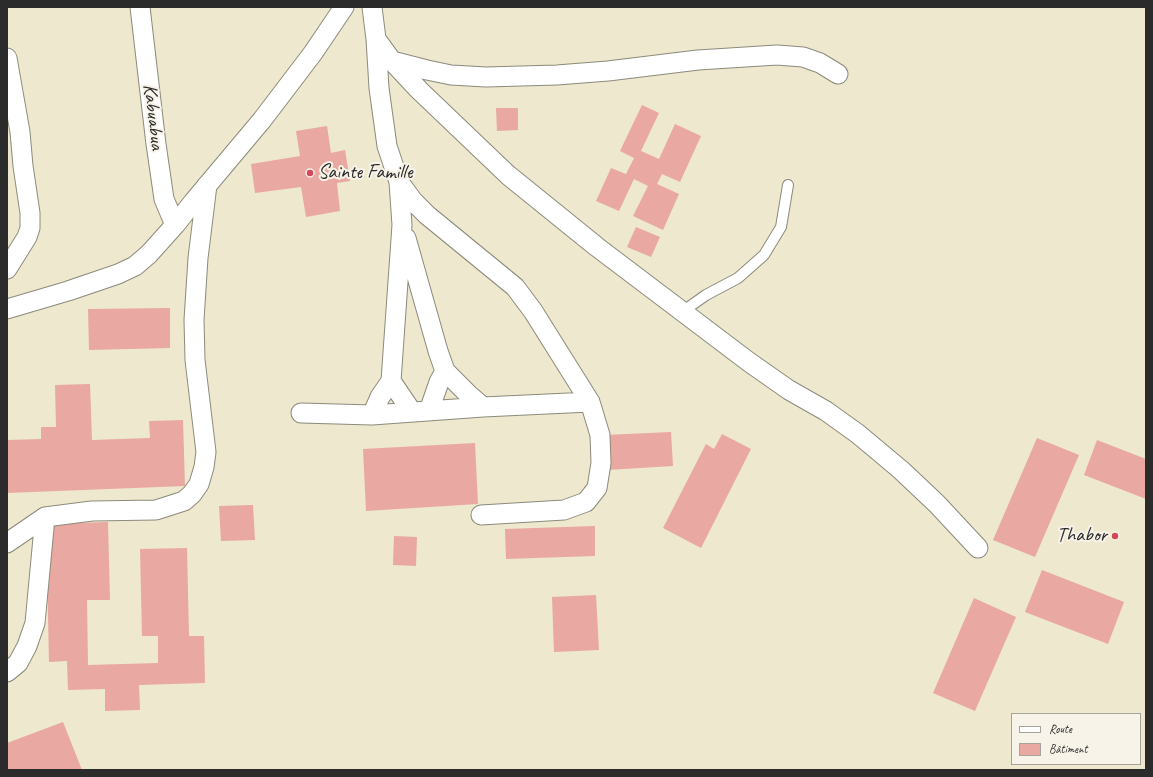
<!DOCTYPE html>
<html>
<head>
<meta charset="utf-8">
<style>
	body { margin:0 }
	#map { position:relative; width:1153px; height:777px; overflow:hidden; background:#ede8ce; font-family:Caveat,sans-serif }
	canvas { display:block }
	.frame { position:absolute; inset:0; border:8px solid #2b2b2b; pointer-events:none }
	.legend { position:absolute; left:1011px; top:713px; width:130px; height:52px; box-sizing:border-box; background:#f7f3e8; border:1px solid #a5a39c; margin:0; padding:5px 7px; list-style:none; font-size:12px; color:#2b2b2b }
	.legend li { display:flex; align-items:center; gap:8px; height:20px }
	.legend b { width:20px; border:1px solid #a5a39c }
</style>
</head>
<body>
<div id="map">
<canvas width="1153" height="777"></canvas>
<div class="frame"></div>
<ul class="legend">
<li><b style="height:5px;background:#fff"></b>Route</li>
<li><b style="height:11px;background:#e9a8a1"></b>Bâtiment</li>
</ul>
</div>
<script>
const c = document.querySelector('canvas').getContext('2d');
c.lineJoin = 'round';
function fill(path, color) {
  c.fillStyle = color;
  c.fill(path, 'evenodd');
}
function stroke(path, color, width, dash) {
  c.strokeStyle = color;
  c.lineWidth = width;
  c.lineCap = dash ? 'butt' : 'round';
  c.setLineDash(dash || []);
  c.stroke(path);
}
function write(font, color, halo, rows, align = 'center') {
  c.font = font + ' Caveat,sans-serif';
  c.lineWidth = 4;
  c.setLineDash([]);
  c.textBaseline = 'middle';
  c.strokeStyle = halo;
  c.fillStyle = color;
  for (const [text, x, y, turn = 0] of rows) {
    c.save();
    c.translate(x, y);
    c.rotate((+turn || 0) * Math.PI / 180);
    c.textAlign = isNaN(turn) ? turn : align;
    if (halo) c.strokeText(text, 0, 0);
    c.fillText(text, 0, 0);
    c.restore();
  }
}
const building = new Path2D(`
	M 642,105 L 659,113 L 641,151 L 659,159 L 675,124 L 701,136 L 680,182 L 662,174 L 657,184 L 679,194 L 663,230 L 633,216 L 648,186 L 634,179 L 619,211 L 596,201 L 611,168 L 626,174 L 634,158 L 620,151 Z
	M 496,108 L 518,108 L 518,130 L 497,131 Z
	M 327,126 L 331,153 L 345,150 L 350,181 L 337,183 L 340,211 L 306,217 L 301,187 L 255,193 L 251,164 L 300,156 L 296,131 Z
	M 636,227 L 660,237 L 651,257 L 627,247 Z
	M 170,308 L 170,348 L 89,350 L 88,309 Z
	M 90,384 L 92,440 L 150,438 L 149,421 L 183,420 L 185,486 L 7,493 L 7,440 L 41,439 L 41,427 L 56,427 L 55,385 Z
	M 671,432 L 673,466 L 607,470 L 605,435 Z
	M 722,434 L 751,449 L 701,548 L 663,528 L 706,444 L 714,449 Z
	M 1037,438 L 1079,455 L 1035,557 L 993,540 Z
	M 1097,440 L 1146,459 L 1146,499 L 1084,475 Z
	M 475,443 L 478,504 L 366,511 L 363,449 Z
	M 253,505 L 255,540 L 221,541 L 219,506 Z
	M 108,522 L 110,600 L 87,600 L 88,665 L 158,663 L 158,636 L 142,636 L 140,549 L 187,548 L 189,636 L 204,636 L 205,683 L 139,685 L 140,710 L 105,711 L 105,689 L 68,690 L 67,661 L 49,662 L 46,524 Z
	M 595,526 L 595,556 L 506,559 L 505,529 Z
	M 394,536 L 417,537 L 416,566 L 393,565 Z
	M 1042,570 L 1124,602 L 1108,644 L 1025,612 Z
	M 596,595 L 599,650 L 554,652 L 552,597 Z
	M 974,598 L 1016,617 L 975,711 L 933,693 Z
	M 63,722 L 82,770 L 7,770 L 7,743 Z`);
const lane = new Path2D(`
	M 682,312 L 706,295 L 738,278 L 764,255 L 781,227 L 788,185`);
const street = new Path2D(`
	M 140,7 L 156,144 L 164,199 L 175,225
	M 372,7 L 376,39 L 379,88 L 387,146 L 399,182 L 413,201 L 427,215 L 515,287 L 533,311 L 548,335 L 590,402 L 600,435 L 601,463 L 597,488 L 586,502 L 564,510 L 481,515
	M 376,39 L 392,61 L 419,90 L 508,175 L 597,247 L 749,362 L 789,390 L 826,411 L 858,434 L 901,470 L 937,504 L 978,548
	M 7,58 L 20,132 L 23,166 L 30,213 L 30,228 L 27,237 L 7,269
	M 392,61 L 427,70 L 451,75 L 486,77 L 557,75 L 608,71 L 698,60 L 777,55 L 803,57 L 820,63 L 838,74
	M 406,238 L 438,351 L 445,371 L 469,395 L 483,407
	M 7,309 L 68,291 L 118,274 L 135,266 L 149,254 L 175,225 L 194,201 L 262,120 L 313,53 L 344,7
	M 391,381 L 412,412
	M 429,411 L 439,382 L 445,371
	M 301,413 L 372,415 L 483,407 L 590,402
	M 372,415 L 380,397 L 391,381 L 402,225 L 399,182
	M 7,543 L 45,517 L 92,511 L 156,510 L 184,501 L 192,494 L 199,484 L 204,467 L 206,452 L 195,360 L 194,320 L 198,258 L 207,185
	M 7,672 L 18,663 L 27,646 L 35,623 L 45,517`);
const markers = [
	[310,173,4,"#d1495b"],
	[1115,536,4,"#d1495b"]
];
const streetNames = [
	["Kabuabua",153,117,83]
];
const poiNames = [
	["Sainte Famille",318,173],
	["Thabor",1107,536,"right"]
];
fill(building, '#e9a8a1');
stroke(lane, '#8c8a7c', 12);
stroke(street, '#8c8a7c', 21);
stroke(lane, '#fff', 10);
stroke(street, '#fff', 19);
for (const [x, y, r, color] of markers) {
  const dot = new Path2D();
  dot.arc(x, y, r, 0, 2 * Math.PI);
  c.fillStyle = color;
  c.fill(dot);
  stroke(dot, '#f7f3e8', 1.5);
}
write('20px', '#2b2b2b', '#f7f3e8', streetNames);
write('20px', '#2b2b2b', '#f7f3e8', poiNames, 'left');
</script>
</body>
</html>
